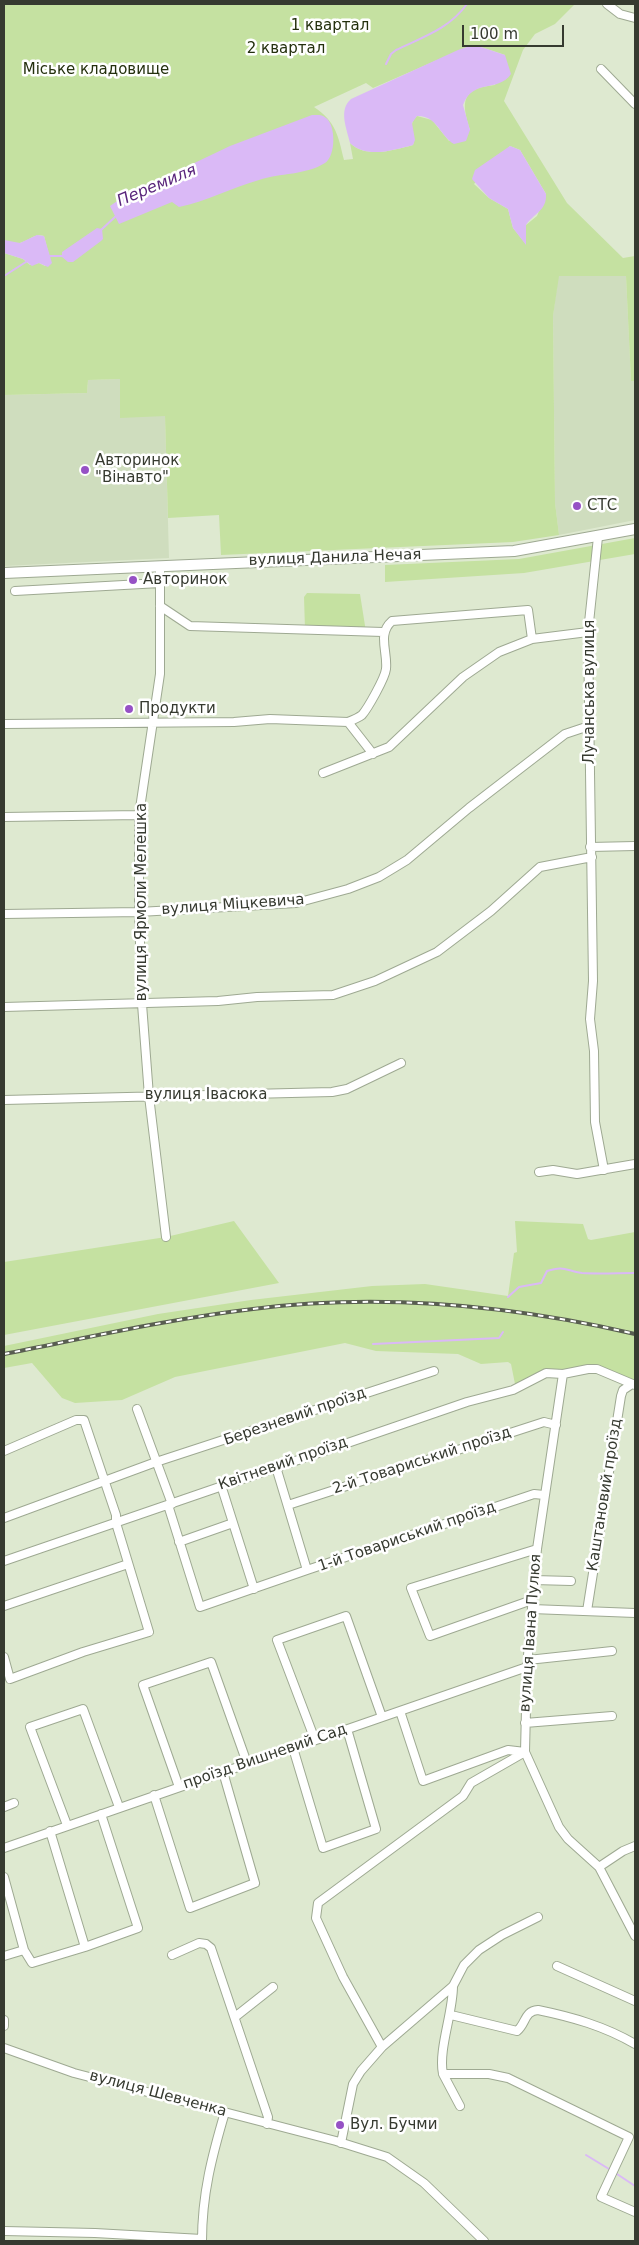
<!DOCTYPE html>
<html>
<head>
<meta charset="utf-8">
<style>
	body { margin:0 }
	#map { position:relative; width:639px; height:2245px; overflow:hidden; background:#dee9d0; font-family:"DejaVu Sans",sans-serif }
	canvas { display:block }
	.frame { position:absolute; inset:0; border:5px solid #363a30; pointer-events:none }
	.scale { position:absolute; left:462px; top:25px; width:102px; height:22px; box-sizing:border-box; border:2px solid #363a30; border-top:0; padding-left:6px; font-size:15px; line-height:18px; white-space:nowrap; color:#363a30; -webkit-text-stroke:4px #fff; paint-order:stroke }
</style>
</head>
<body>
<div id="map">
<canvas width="639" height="2245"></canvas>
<div class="frame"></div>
<div class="scale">100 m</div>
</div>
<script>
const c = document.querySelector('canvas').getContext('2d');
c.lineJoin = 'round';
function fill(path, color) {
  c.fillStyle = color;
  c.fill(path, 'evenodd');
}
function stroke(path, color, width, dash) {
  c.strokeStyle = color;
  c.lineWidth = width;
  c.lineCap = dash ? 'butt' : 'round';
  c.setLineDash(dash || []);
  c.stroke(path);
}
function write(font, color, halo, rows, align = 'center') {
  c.font = font + ' "DejaVu Sans",sans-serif';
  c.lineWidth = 5;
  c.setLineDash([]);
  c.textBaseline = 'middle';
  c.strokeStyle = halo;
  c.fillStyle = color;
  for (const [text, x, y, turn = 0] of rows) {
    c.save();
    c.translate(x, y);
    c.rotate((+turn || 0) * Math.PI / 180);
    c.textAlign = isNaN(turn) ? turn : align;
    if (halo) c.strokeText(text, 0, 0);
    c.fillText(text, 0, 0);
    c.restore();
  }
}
const built = new Path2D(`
	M 558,276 L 626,276 L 631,381 L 635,381 L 635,520 L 559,535 L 555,503 L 553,316 Z
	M 120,379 L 165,416 L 169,558 L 4,566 L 4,395 L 87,393 L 88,380 Z`);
const green = new Path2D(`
	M 4,4 L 575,4 L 555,24 L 535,34 L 523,50 L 504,101 L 567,203 L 623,258 L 635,256 L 635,381 L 631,381 L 626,276 L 559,276 L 553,316 L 555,503 L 559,535 L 513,542 L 221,555 L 219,515 L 168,518 L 165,416 L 120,418 L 120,379 L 88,380 L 87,393 L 4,395 L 4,253 L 23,259 L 30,265 L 39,263 L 45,266 L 51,263 L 44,236 C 34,233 29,241 20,243 C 15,244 9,242 4,240 ZM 470,46 L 481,47 L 505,55 L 495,85 C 461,88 461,102 470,130 L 449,141 L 432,120 L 417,116 C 406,125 417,134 413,145 C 394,150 366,159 350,143 L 353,159 L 344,160 C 338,135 336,122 314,107 L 366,83 L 373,88 ZM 510,146 L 520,150 L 546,194 L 537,216 L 526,225 L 526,244 L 513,228 L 508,209 L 489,198 L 474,184 Z
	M 635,538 L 635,554 L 524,573 L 385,582 L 385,565 L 519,559 Z
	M 307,593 L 360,594 L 366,632 L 305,629 L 304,597 Z
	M 234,1221 L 279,1283 L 4,1335 L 4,1262 L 166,1237 Z
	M 515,1221 L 583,1224 L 588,1239 L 591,1240 L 635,1232 L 635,1385 L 607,1372 L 546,1373 L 516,1389 L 511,1364 L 508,1362 L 481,1364 L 458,1354 L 376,1351 L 345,1343 L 175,1377 L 122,1400 L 75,1403 L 62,1398 L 32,1363 L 4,1368 L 4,1346 L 158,1314 L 251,1300 L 372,1286 L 425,1284 L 508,1296 L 514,1253 L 517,1252 Z`);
const water = new Path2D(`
	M 470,46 L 481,47 L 505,55 L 511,74 C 498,93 473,78 463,105 L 470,130 L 466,141 L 454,144 C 440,136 437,115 417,116 L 412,123 L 415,140 L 413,145 C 394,150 366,159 350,143 C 347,129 338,110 351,99 L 458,50 Z
	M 312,115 C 317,115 322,114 326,118 C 336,125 336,156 325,163 C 306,175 280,173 259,180 C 231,188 207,201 179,207 L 172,202 L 119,224 L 110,206 L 123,197 L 230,146 Z
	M 510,146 L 520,150 L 546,194 C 547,211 533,214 526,225 L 526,245 L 513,228 L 508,209 L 489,198 L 472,179 L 475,170 Z
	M 97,228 L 102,229 L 103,239 L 101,241 L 73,262 L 68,262 L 62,257 L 62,252 Z
	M 37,235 L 44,236 L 52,263 L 48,267 L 39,263 L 32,266 L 23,259 L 4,253 L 4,240 L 20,243 Z`);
const stream = new Path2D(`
	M 386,64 L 391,54 L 396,50 C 423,37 449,29 467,4
	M 101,230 L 116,216
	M 50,256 L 65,256
	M 4,276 L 29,260
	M 508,1297 L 519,1287 L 541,1283 L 547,1271 C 565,1265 566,1271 582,1273 C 599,1274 618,1273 635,1273
	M 373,1344 L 499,1338 L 503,1332
	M 586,2155 L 609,2169
	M 614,2172 L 635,2186`);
const minor = new Path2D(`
	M 607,4 L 620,14 L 635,18
	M 601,69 L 635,104
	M 598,537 L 588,632 L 593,981 L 590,1019 L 594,1051 L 595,1122 L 604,1170
	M 160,566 L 160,674 L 139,815 L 139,912 L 142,1004 L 149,1096 L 166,1237
	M 15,591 L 160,583
	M 160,606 L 190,626 L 383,632
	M 348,722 L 373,754
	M 4,724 L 234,722 L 270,719 L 348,722 C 353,720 358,718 362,715 C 368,708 385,678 386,669 C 388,652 377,634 392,621 L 528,610 L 532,639
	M 323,773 L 389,747 L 463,677 L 499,652 L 532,639 L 588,632
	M 4,817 L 139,815
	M 590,847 L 635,846
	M 4,914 L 139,912 L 296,903 L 348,889 L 379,877 L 407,860 L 469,808 L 565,734 L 589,726
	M 4,1007 L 218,1001 L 257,997 L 333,995 L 375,981 L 437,952 L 491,911 L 540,867 L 592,857
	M 4,1100 L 332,1092 L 347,1089 L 401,1063
	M 539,1172 L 553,1170 L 577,1174 L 635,1164
	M 563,1374 L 537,1549 L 527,1667 L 525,1752 L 559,1827 L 568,1839 L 599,1867 L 635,1936
	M 137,1409 L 172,1504
	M 4,1451 L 76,1420 L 84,1420 L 116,1515 L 116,1523 L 149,1632 L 83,1652 L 10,1679 L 4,1657
	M 276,1467 L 307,1570 L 534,1494 L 544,1495
	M 221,1485 L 254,1589
	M 168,1505 L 200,1607 L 307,1570
	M 288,1505 L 544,1422 L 556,1425
	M 4,1518 L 156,1462 L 434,1371
	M 179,1542 L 233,1523
	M 4,1561 L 467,1402 L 513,1390 L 546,1373 L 563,1374 L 588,1369 L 597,1369 L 635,1385
	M 534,1580 L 571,1581
	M 532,1600 L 430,1636 L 411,1588 L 537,1549
	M 4,1606 L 128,1564
	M 532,1609 L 635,1613
	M 587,1611 L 621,1396 L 623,1390 L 632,1384
	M 528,1660 L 612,1651
	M 400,1711 L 423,1781 L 508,1750 L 525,1752
	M 525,1723 L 612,1716
	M 315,1740 L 277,1640 L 346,1616 L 382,1717
	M 293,1748 L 323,1848 L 376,1829 L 347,1729
	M 179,1787 L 143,1685 L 211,1662 L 247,1763
	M 154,1795 L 190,1908 L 255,1883 L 223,1772
	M 4,1807 L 14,1803
	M 67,1825 L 30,1727 L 83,1709 L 119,1807
	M 50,1831 L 85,1947
	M 4,1848 L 527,1667
	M 599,1867 L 623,1851 L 635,1846
	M 4,1877 L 24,1950 L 32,1963 L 85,1947 L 138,1928 L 101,1814
	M 172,1955 L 199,1943 L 206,1944 L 211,1948 L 268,2117 L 267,2124
	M 4,1956 L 24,1950
	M 557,1966 L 635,2001
	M 451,2015 L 517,2031 C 526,2024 524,2011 538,2010 C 572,2017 604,2026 635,2044
	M 235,2017 L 273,1987
	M 4,2020 L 4,2026
	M 382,2047 L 343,1977 L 316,1918 L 318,1903 L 463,1796 L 471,1783 L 525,1752
	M 4,2048 L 74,2073 L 336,2141 L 387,2157 L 424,2183 L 484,2241
	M 443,2074 C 438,2050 453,2013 453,1986
	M 460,2106 L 443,2074 L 489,2074 L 508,2078 L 629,2137 L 601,2197 L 635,2212
	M 341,2143 L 353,2084 L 361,2071 L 382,2047 L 453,1986 L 464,1965 L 479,1950 L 502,1935 L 538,1917
	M 4,2231 L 95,2233 L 202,2239
	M 202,2241 C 202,2194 212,2156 225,2112`);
const major = new Path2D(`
	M 4,573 L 514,551 L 635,529`);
const rail = new Path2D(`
	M 4,1354 C 86,1338 169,1319 253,1309 C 380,1293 510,1305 635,1334`);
const markers = [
	[85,470,5,"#9651c5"],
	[577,506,5,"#9651c5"],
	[133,580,5,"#9651c5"],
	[129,709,5,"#9651c5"],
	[340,2125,5,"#9651c5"]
];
const parkNames = [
	["1 квартал",330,26],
	["2 квартал",286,49],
	["Міське кладовище",96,70]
];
const poiNames = [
	["Авторинок",95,461],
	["\"Вінавто\"",95,478],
	["СТС",587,506],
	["Авторинок",143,580],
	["Продукти",139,709],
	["Вул. Бучми",350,2125]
];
const streetNames = [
	["вулиця Данила Нечая",335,558,-2],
	["Лучанська вулиця",590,692,-90],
	["вулиця Ярмоли Мелешка",142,902,-90],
	["вулиця Міцкевича",233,905,-4],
	["вулиця Івасюка",206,1095],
	["Березневий проїзд",295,1417,-19],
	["2-й Товариський проїзд",422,1461,-18],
	["Квітневий проїзд",283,1464,-19],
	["Каштановий проїзд",605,1495,-81],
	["1-й Товариський проїзд",407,1537,-19],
	["вулиця Івана Пулюя",531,1633,-86],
	["проїзд Вишневий Сад",265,1757,-19],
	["вулиця Шевченка",158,2094,15]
];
const waterNames = [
	["Перемиля",157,186,-23]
];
fill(built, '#cfddbe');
fill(green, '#c5e1a1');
fill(water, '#dab9f6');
stroke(stream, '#dab9f6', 2);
stroke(minor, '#9ea992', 10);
stroke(major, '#9ea992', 12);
stroke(minor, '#fff', 8);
stroke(major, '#fff', 10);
stroke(rail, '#595e51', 4);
stroke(rail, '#fff', 2, [5.5]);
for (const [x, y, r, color] of markers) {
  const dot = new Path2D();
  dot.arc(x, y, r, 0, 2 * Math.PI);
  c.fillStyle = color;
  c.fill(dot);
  stroke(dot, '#fff', 2);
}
write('15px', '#24300e', '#fff', parkNames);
write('15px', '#363a30', '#fff', poiNames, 'left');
write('15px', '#363a30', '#fff', streetNames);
write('italic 16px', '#5a267c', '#fff', waterNames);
</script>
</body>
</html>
